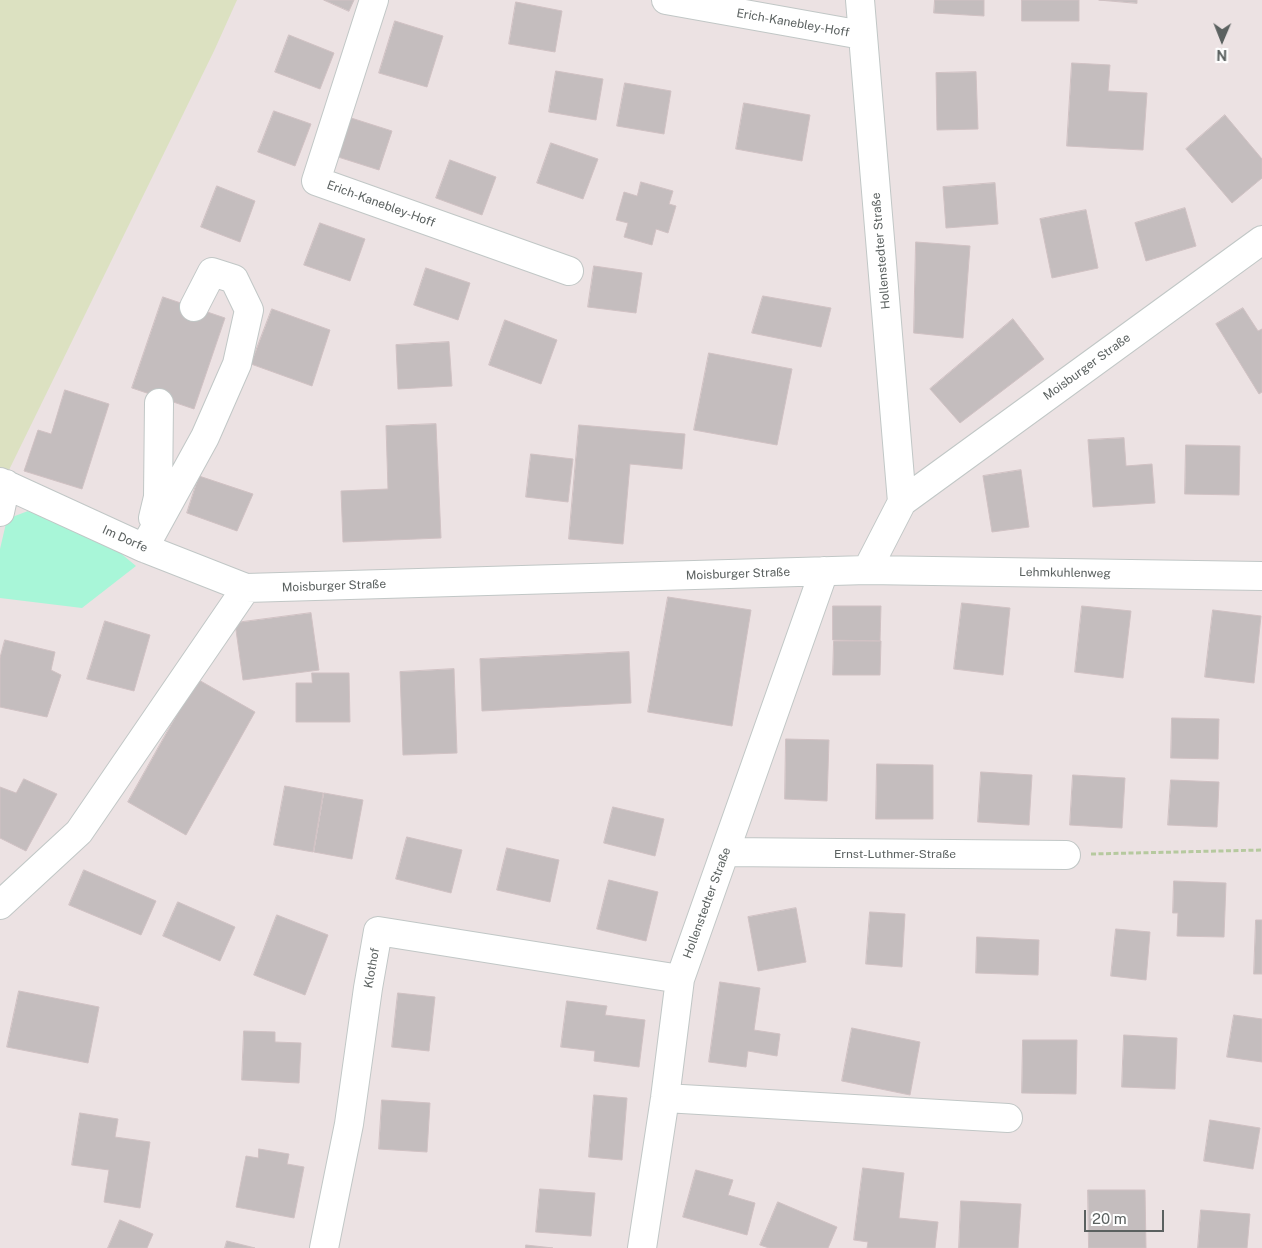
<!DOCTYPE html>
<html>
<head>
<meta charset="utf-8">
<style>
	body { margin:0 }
	#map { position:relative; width:1262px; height:1248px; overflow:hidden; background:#ece2e3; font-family:"Public Sans",sans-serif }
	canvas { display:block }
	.north { position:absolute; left:1197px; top:15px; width:50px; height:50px; -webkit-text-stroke:4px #fff; paint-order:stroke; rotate:181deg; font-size:14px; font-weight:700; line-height:20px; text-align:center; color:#5b6160 }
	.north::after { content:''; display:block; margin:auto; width:18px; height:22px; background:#5b6160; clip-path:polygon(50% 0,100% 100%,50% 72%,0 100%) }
	.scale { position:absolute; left:1084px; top:1210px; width:80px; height:22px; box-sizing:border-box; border:2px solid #5b6160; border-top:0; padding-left:6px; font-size:15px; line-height:18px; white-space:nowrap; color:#5b6160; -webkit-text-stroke:4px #fff; paint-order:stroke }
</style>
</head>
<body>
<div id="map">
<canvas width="1262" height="1248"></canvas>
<div class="north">N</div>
<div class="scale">20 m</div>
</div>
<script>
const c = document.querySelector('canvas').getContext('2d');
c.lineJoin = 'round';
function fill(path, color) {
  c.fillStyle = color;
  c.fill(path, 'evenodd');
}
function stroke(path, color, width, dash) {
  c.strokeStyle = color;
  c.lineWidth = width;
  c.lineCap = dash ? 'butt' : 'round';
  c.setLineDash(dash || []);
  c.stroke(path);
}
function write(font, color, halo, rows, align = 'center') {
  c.font = font + ' "Public Sans",sans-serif';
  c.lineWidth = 4.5;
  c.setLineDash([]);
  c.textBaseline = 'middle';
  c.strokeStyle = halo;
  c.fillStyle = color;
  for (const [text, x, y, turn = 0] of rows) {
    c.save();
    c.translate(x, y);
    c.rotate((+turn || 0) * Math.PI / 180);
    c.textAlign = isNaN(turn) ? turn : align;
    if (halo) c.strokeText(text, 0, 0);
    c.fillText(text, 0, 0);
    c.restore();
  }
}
const green = new Path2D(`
	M 0,0 L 237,0 L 214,51 L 8,472 L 0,469 Z`);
const water = new Path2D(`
	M 28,511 L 106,541 L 136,566 L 82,608 L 0,598 L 0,549 L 7,519 Z`);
const building = new Path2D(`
	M 324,0 L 354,0 L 349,11 Z
	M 935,0 L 984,0 L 984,16 L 934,13 Z
	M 1022,0 L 1079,0 L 1079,21 L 1022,21 Z
	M 1099,0 L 1137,0 L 1137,3 Z
	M 516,2 L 562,11 L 555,52 L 509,44 Z
	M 395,21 L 443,36 L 427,87 L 379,73 Z
	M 289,35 L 334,53 L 320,89 L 275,72 Z
	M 1072,63 L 1110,65 L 1108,91 L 1147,93 L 1143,150 L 1067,146 Z
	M 556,71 L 603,79 L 596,120 L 549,112 Z
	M 976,72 L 978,129 L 937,130 L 936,73 Z
	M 625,83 L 671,91 L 664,134 L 617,126 Z
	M 744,103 L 810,115 L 802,161 L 736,149 Z
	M 274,111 L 311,124 L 295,166 L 258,152 Z
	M 1225,115 L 1262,159 L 1262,178 L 1232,203 L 1186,149 Z
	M 348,117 L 392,131 L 379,170 L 335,156 Z
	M 551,143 L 598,159 L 583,199 L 537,183 Z
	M 450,160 L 496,177 L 482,215 L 436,198 Z
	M 641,182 L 673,191 L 669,204 L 676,206 L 668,233 L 656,229 L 652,245 L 624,237 L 628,223 L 616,220 L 624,192 L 637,196 Z
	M 995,183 L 998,224 L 946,228 L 943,187 Z
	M 217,186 L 255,201 L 240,242 L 201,227 Z
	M 1185,208 L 1196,246 L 1146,261 L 1135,223 Z
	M 1086,210 L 1098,268 L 1052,278 L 1040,219 Z
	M 320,223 L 365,239 L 350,281 L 304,265 Z
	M 916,242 L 970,246 L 963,338 L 914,333 Z
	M 594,266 L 642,273 L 636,313 L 588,307 Z
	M 426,268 L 470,283 L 458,320 L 414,305 Z
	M 763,296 L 831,308 L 821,347 L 752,333 Z
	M 163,297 L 225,318 L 194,409 L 132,388 Z
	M 1243,308 L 1258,331 L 1262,329 L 1262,392 L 1259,394 L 1216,324 Z
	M 272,309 L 330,330 L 312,386 L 251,364 Z
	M 1013,319 L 1044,359 L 960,423 L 930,389 Z
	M 505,320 L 557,340 L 541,384 L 489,365 Z
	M 449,342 L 452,386 L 398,389 L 396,345 Z
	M 709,353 L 792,369 L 777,445 L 694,430 Z
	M 65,390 L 109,404 L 82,489 L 24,471 L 38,430 L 51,434 Z
	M 436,424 L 441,538 L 343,542 L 341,491 L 388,489 L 386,426 Z
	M 579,425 L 685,434 L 682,469 L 630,464 L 623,544 L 569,539 Z
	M 1124,438 L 1126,466 L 1152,464 L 1155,503 L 1093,507 L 1088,440 Z
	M 1186,445 L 1240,446 L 1239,495 L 1185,494 Z
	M 531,454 L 573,459 L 568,502 L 526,497 Z
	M 1021,470 L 1029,527 L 992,532 L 983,476 Z
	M 199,476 L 253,494 L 237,531 L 187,513 Z
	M 668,597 L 751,610 L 732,726 L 648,712 Z
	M 962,603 L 1010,608 L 1003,675 L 954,669 Z
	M 833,606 L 881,606 L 880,641 L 833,640 Z
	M 1082,606 L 1131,611 L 1123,678 L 1075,672 Z
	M 1213,610 L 1261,616 L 1254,683 L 1205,677 Z
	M 311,613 L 319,670 L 243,680 L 235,623 Z
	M 105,621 L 150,635 L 134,691 L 87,679 Z
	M 5,640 L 55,652 L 51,670 L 61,675 L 47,717 L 0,707 L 0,658 Z
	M 834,641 L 881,641 L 880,675 L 833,675 Z
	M 629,652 L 631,703 L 482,711 L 480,659 Z
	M 454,669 L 457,753 L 403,755 L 400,672 Z
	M 312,673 L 349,673 L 350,722 L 296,722 L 296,683 L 312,683 Z
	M 197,679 L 255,712 L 186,835 L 128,802 Z
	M 1172,718 L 1219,719 L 1218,759 L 1171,758 Z
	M 786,739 L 829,740 L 827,801 L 785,799 Z
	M 877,764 L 933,765 L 933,819 L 876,819 Z
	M 981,772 L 1032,775 L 1029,825 L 978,822 Z
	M 1073,775 L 1125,778 L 1122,828 L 1070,825 Z
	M 24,779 L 57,794 L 26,851 L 0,838 L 0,787 L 16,793 Z
	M 1171,780 L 1219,782 L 1217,827 L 1168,825 Z
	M 285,786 L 323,793 L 313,852 L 274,845 Z
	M 324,793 L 363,800 L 352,859 L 314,852 Z
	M 613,807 L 664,819 L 655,856 L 604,843 Z
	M 407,837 L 462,850 L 451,893 L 396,879 Z
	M 507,848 L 559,860 L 550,902 L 497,890 Z
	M 84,870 L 156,901 L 141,935 L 69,905 Z
	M 609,880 L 658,892 L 646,941 L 597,929 Z
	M 1174,881 L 1226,883 L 1224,937 L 1177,936 L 1178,913 L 1173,913 Z
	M 178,902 L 235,927 L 220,961 L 163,936 Z
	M 796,908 L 806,962 L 758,971 L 748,917 Z
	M 870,912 L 905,914 L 902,967 L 866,964 Z
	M 277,915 L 328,935 L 305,995 L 254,975 Z
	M 1256,920 L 1262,920 L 1262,974 L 1254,974 Z
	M 1116,929 L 1150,932 L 1146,980 L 1111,976 Z
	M 977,937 L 1039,940 L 1038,975 L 976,973 Z
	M 720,982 L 760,988 L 754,1030 L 780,1034 L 777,1056 L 748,1051 L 746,1067 L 709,1062 Z
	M 19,991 L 99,1007 L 88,1063 L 7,1047 Z
	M 398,993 L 435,997 L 429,1051 L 392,1047 Z
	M 567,1001 L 607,1006 L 605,1015 L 645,1020 L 639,1067 L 594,1061 L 595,1051 L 561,1047 Z
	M 1234,1015 L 1262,1019 L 1262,1062 L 1227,1057 Z
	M 852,1028 L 920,1042 L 910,1095 L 842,1081 Z
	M 244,1031 L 275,1032 L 275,1042 L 301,1043 L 299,1083 L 242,1080 Z
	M 1124,1035 L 1177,1038 L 1175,1089 L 1122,1087 Z
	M 1023,1040 L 1077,1040 L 1076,1094 L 1022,1093 Z
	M 594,1095 L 627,1098 L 622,1160 L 589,1157 Z
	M 382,1100 L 430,1103 L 427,1152 L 379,1149 Z
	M 80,1113 L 118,1119 L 115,1137 L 150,1142 L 140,1208 L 104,1202 L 109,1170 L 72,1165 Z
	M 1210,1120 L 1260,1128 L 1253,1169 L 1204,1161 Z
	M 259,1149 L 289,1154 L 287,1164 L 304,1167 L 294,1218 L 236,1207 L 246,1156 L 258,1158 Z
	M 863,1168 L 904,1173 L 899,1218 L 938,1222 L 935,1248 L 867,1248 L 868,1242 L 854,1240 Z
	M 696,1170 L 733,1180 L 728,1195 L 755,1203 L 747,1235 L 683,1217 Z
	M 540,1189 L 595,1193 L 591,1236 L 536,1232 Z
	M 1088,1190 L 1145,1190 L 1146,1248 L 1089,1248 Z
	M 961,1201 L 1021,1204 L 1018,1248 L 959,1248 Z
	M 778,1202 L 837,1227 L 828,1248 L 769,1248 L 760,1245 Z
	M 1201,1210 L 1250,1214 L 1247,1248 L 1198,1248 Z
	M 120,1220 L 153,1234 L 147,1248 L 108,1248 Z
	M 227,1241 L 255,1248 L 225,1248 Z
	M 526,1245 L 553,1248 L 526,1248 Z`);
const path = new Path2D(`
	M 1091,854 L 1262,850`);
const minor = new Path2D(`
	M 374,0 L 316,181 L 569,271
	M 666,0 L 862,35
	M 860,0 L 902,502
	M 0,482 L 144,548 L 246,588 L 867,570 L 1262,576
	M 0,512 L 6,484
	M 153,518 L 158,497 L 159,403
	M 144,548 L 205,437 L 237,364 L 249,310 L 234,279 L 212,272 L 194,307
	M 867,570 L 902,502 L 1262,240
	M 725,852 L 1066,855
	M 0,905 L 79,832 L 246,588
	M 665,1098 L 1008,1118
	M 324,1248 L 349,1124 L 368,988 L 378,931 L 680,979
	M 642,1248 L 665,1098 L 680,979 L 824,571`);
const streetNames = [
	["Erich-Kanebley-Hoff",793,23,10],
	["Erich-Kanebley-Hoff",381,204,20],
	["Hollenstedter Straße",881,251,-95],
	["Moisburger Straße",1087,367,-36],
	["Im Dorfe",125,539,24],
	["Lehmkuhlenweg",1065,573,1],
	["Moisburger Straße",738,574,-2],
	["Moisburger Straße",334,586,-2],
	["Ernst-Luthmer-Straße",895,854],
	["Hollenstedter Straße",707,903,-70],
	["Klothof",372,968,-80]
];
fill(green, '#dce1c1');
fill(water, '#a8f6d8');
fill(building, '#c4bdbe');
stroke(building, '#d0c1c3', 1);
stroke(minor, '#c1c7c6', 30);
stroke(path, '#b6c99f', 3, [5, 2.5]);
stroke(minor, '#fff', 28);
write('12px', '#5b6160', '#fff', streetNames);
</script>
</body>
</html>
